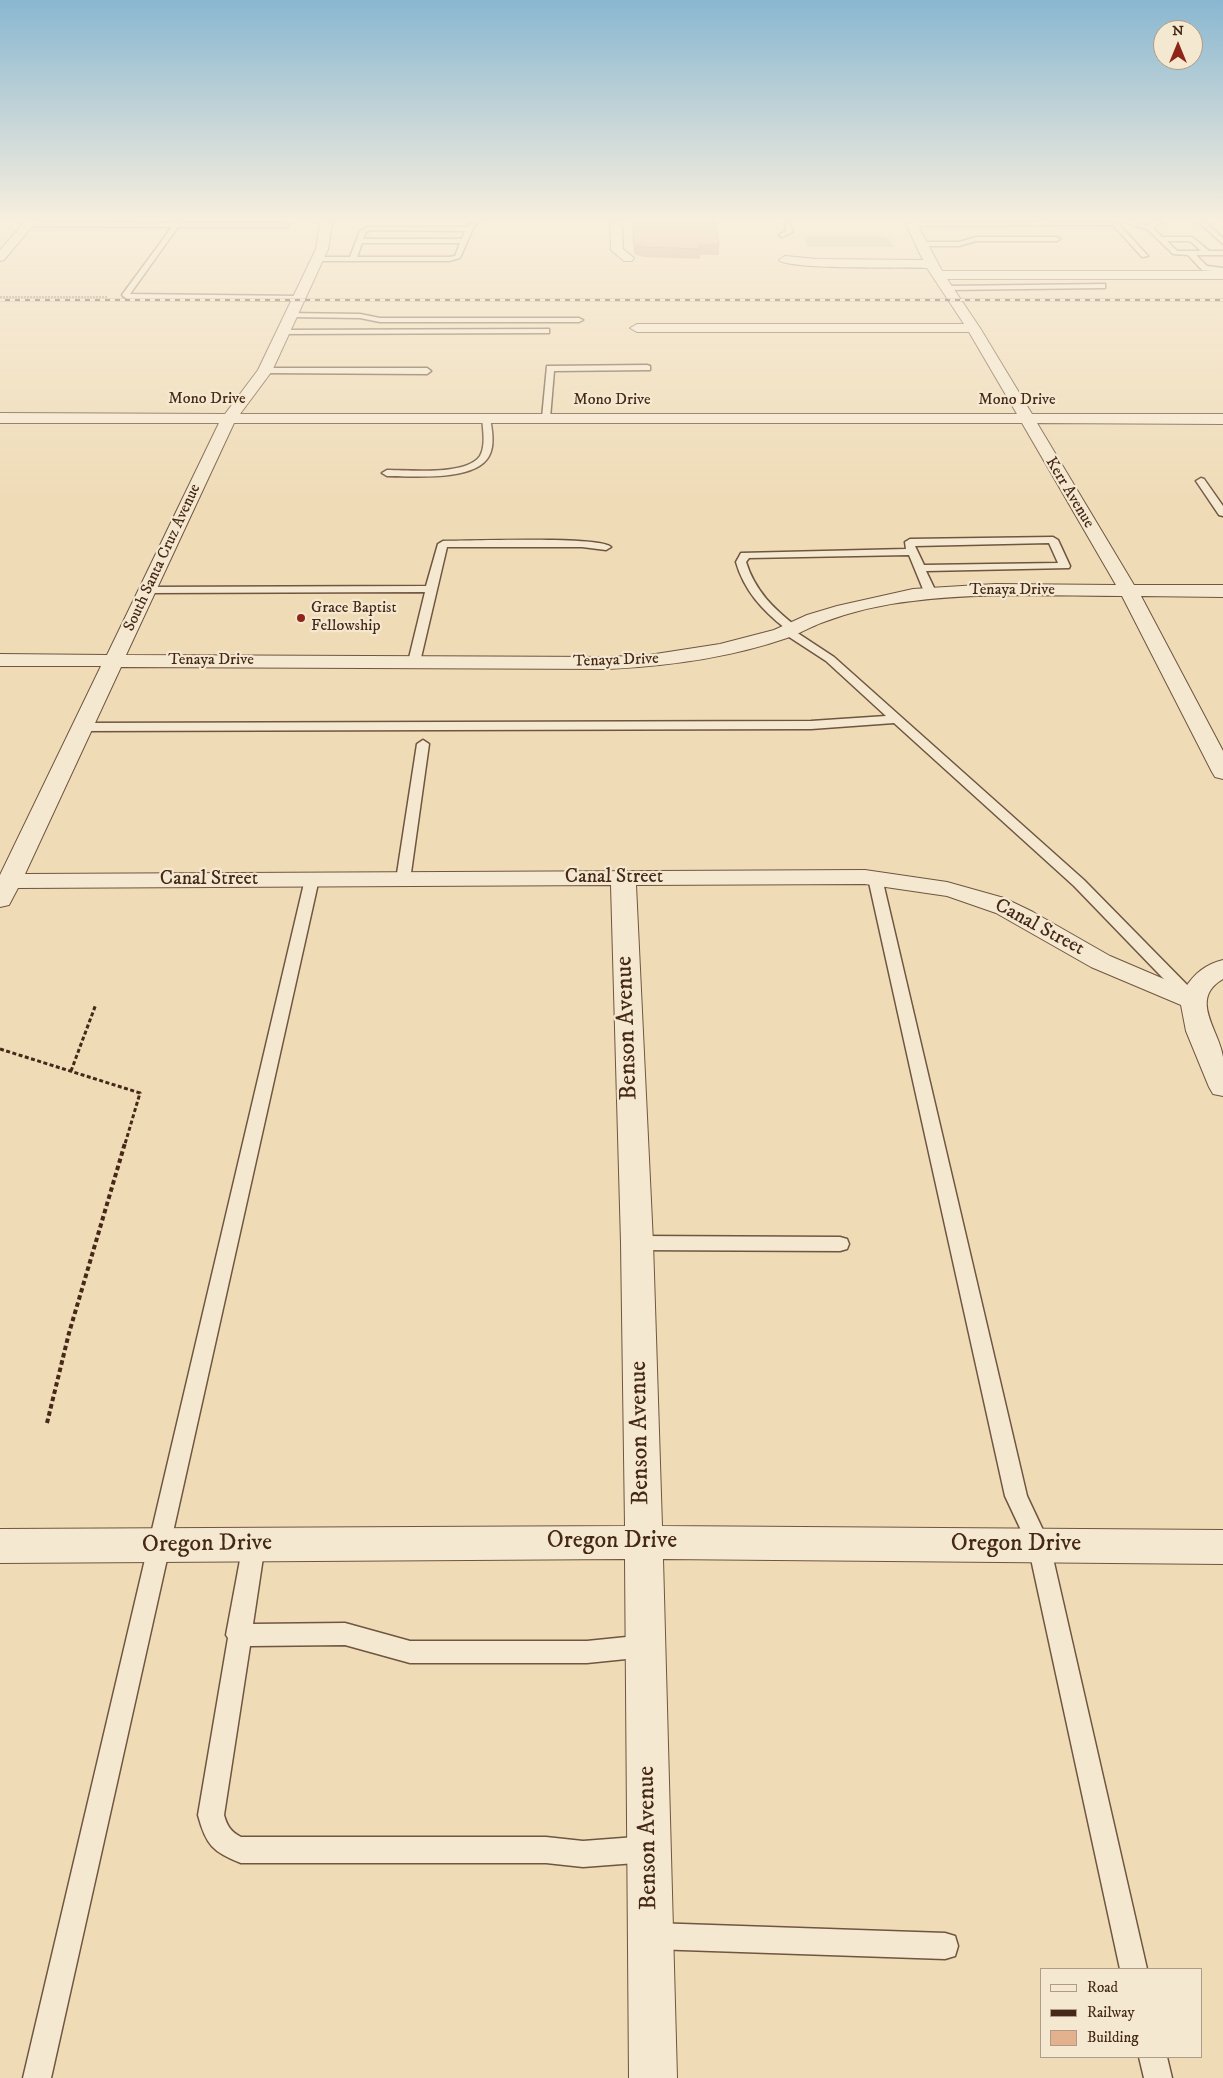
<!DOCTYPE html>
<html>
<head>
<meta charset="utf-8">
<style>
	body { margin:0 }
	#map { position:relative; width:1223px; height:2078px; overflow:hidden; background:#efdbb6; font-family:"IM FELL DW Pica",serif }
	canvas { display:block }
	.legend { position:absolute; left:1040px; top:1968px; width:162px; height:90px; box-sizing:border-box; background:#f5e8d0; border:1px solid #af9b86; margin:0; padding:6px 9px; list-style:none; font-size:15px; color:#452818 }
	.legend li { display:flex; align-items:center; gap:10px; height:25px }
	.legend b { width:25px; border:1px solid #af9b86 }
	.north { position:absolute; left:1153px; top:20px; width:50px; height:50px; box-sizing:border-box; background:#f5e8d0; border:1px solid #af9b86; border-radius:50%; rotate:0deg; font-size:14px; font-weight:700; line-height:20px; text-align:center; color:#452818 }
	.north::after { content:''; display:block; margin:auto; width:18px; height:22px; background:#8f2418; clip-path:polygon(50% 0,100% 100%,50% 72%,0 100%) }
</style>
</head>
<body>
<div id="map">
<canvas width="1223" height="2078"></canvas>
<ul class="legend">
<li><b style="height:6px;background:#f5e8d0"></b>Road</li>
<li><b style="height:6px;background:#452818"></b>Railway</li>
<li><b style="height:14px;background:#e4b18e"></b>Building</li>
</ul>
<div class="north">N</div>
</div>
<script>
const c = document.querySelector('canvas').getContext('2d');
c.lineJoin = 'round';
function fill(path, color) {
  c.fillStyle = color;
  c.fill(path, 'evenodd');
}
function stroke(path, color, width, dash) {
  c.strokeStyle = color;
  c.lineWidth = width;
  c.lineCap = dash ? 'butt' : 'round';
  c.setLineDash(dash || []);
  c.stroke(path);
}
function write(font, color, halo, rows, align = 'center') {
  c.font = font + ' "IM FELL DW Pica",serif';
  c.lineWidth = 4.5;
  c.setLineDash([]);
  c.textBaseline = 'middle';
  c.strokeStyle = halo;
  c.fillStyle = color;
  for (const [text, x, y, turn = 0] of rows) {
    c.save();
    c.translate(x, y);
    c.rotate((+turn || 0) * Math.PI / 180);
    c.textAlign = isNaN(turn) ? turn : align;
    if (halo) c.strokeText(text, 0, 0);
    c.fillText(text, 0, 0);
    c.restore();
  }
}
const green = new Path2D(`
	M 804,236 L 880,236 L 889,238 L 894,247 L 807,247 Z`);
const pathFar2 = new Path2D(`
	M 0,297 L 107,297`);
const pathFar1 = new Path2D(`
	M 0,1049 L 140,1093 L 125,1144
	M 71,1071 L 96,1004`);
const path = new Path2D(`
	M 47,1423 L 69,1333 L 125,1143`);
const service = new Path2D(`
	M 178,218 L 184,218 L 181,223 L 286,223 L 289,225 L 286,227 L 178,227 L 130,294 L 299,296 L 303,298 L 299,300 L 127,299 L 122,295 L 172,227 L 31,226 L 28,224 L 31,222 L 174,223 Z
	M 473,218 L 482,219 L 474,226 L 460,258 L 449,261 L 317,261 L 313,259 L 317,257 L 350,257 L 360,231 L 368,227 L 467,227 L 475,221 ZM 371,230 L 465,231 L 462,239 L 363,239 L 366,232 ZM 362,243 L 460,243 L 455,256 L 449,257 L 357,257 Z
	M 1035,218 L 1041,218 L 1044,222 L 1117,222 L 1148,256 L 1142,257 L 1113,225 L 910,226 L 907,224 L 910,222 L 1037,222 Z
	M 1123,218 L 1130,218 L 1131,221 L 1148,226 L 1154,222 L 1152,218 L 1159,218 L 1161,222 L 1153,228 L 1162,237 L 1192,237 L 1209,251 L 1223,251 L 1223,255 L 1196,255 L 1207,266 L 1223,268 L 1223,272 L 1202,270 L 1188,255 L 1173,254 L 1147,229 L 1127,223 ZM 1167,241 L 1190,241 L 1201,251 L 1177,251 Z
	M 1194,218 L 1201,218 L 1223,238 L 1223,244 Z
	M 785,221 L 789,221 L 793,232 L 782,237 L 779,235 L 786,231 Z
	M 976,237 L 1057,237 L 1060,239 L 1057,241 L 976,241 L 959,246 L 921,246 L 918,244 L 921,242 L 959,242 Z
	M 1105,284 L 1105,288 L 1102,288 L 947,290 L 943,288 L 947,286 Z
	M 287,313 L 360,314 L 380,318 L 579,318 L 583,320 L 579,322 L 380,322 L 360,318 L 290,317 L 287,317 Z
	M 549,329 L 549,333 L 546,333 L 283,334 L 279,332 L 283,330 Z
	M 647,365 L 650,366 L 650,370 L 554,371 L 550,418 L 546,421 L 542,418 L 547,366 Z
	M 265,368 L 427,368 L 431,371 L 427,374 L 262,373 L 261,371 Z
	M 486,415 L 490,418 C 492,430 495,445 489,456 C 475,482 412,476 387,476 L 382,473 L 387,470 C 409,470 466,476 480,456 C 486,446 483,429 482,418 Z
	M 1201,478 L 1204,479 L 1223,506 L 1223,516 L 1219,515 L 1196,481 Z
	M 1053,537 L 1058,540 L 1070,566 L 1069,568 L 926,571 L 937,594 L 931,597 L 925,594 L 909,555 L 749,558 L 746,562 C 755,591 774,609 797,627 L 799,629 L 796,632 L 834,657 L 1084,880 L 1199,997 L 1201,1000 L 1199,1003 L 1187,1003 L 1074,886 L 894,723 L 811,729 L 83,731 L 77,727 L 83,723 L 811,721 L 886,716 L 826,661 L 783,633 L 781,631 L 785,628 C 762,610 744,590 736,562 L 741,553 L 906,549 L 905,542 L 910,539 ZM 1049,543 L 1058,563 L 924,565 L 915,546 Z
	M 443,541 C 468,541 599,536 611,547 L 606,550 L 582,547 L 447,547 L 420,662 L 414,666 L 408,662 L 425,592 L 148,593 L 143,590 L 148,587 L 426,586 L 438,544 Z
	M 423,740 L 429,744 L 410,880 L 408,883 L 398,883 L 396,880 L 417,744 Z
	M 875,874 L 880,875 L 882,878 L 1027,1496 L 1050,1545 L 1147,1969 L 1120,1969 L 1028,1545 L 1005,1496 L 868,878 L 870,875 Z
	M 312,875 L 317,876 L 319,879 L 51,2078 L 23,2078 L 305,879 L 307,876 Z
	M 637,1236 L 840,1237 L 847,1239 L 849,1244 L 847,1249 L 840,1251 L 637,1250 L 630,1248 L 628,1243 L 630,1238 Z
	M 254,1534 L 262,1537 L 265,1544 L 253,1624 L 345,1623 L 410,1641 L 587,1641 L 646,1635 L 654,1638 L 658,1646 L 654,1654 L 646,1657 L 587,1663 L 410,1663 L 345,1645 L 250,1646 L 224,1815 C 227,1826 231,1832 241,1837 L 546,1837 L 583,1841 L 649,1836 L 658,1840 L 662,1849 L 658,1858 L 649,1862 L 583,1867 L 546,1863 L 241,1863 C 213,1852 206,1845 198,1815 L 228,1638 L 226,1635 L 243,1544 L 246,1537 Z
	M 653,1923 L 945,1933 L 955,1936 L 958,1946 L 955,1956 L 945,1959 L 653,1949 L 644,1945 L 640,1936 L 644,1927 Z
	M 1139,2057 L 1167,2057 L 1172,2078 L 1144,2078 Z`);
const minor = new Path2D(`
	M 28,218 L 39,218 L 4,260 L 0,261 L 0,250 Z
	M 321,218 L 333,218 L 328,249 L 272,371 L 240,414 L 1017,414 L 969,332 L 637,332 L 630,328 L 637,324 L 964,324 L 927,268 C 906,267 789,270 779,260 L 785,256 L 817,259 L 923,260 L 903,218 L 914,218 L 942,271 L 1223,271 L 1223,279 L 947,279 L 980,328 L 1032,414 L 1223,414 L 1223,424 L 1037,423 L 1134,585 L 1223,585 L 1223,597 L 1141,596 L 1223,751 L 1223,779 L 1215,777 L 1212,772 L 1122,596 C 1053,596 982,592 913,601 C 883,604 850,612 821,623 C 810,627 799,634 787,638 C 729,658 668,666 608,669 L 121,667 L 25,874 L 865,870 L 947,882 L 1004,898 L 1033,912 L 1110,956 L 1185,988 C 1195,973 1206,964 1223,960 L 1223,979 C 1188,999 1220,1031 1223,1057 C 1223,1070 1223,1084 1223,1096 L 1213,1094 L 1209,1087 L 1186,1031 L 1181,1005 L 1091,967 L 996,913 L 947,896 L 865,884 L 636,885 L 653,1243 L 662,1526 L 1223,1530 L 1223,1564 L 663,1559 L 677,2078 L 629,2078 L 625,1559 L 0,1563 L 0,1529 L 625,1526 L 621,1243 L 611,885 L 18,888 L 9,905 L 0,907 L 0,875 L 101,666 L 0,666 L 0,654 L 107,655 L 219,423 L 0,423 L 0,413 L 225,414 L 258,370 L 316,249 ZM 234,423 L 1022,423 L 1116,585 L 995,584 L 913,589 L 837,606 L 807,615 L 774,630 L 720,644 L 649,655 L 608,657 L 126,655 Z
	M 610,218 L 622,218 L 623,249 L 634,258 L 632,261 L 624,261 L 611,250 Z`);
const rail = new Path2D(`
	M 0,300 L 1223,300`);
const wall = new Path2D(`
	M 633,219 L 719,245 L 719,255 L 700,255 L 700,259 L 644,257 L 634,254 Z`);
const building = new Path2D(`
	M 633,219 L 715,219 L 719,245 L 699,245 L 700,249 L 644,247 L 634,244 Z`);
const markers = [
	[301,618,5,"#8f2418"]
];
const farStreetnames = [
	["Mono Drive",207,400],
	["Mono Drive",612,401],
	["Mono Drive",1017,401],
	["Kerr Avenue",1069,493,59],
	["South Santa Cruz Avenue",163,558,-65],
	["Tenaya Drive",1012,591],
	["Tenaya Drive",211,661],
	["Tenaya Drive",616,661,-2]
];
const farPoinames = [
	["Grace Baptist",311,609],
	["Fellowship",311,627]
];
const streetNames = [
	["Canal Street",614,878],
	["Canal Street",209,880],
	["Canal Street",1039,928,28]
];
const nearStreetnames = [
	["Benson Avenue",628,1028,-92],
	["Benson Avenue",641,1433,-91],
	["Oregon Drive",612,1542],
	["Oregon Drive",207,1545,-1],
	["Oregon Drive",1016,1545],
	["Benson Avenue",649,1838,-91]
];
fill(green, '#b4c192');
stroke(service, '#705540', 3);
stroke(minor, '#705540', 2);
stroke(pathFar2, '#452818', 1, [2, 1]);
stroke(pathFar1, '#452818', 3, [4, 2.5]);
stroke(path, '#452818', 4, [4.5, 3]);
fill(service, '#f5e8d0');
fill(minor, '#f5e8d0');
stroke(rail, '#452818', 2.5);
stroke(rail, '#f5e8d0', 2, [5]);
fill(wall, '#c4987a');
fill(building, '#e4b18e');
stroke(building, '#a07c63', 1);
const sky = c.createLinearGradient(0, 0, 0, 509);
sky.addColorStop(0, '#89b7d1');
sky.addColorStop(0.43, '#f8efde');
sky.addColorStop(1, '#f8efde00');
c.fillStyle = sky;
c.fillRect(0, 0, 1223, 509);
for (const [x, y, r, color] of markers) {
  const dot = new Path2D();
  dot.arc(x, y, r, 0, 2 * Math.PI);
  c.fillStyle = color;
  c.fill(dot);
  stroke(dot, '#f5e8d0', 2);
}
write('16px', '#452818', '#f5e8d0', farStreetnames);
write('16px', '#452818', '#f5e8d0', farPoinames, 'left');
write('20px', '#452818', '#f5e8d0', streetNames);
write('24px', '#452818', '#f5e8d0', nearStreetnames);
</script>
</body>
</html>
